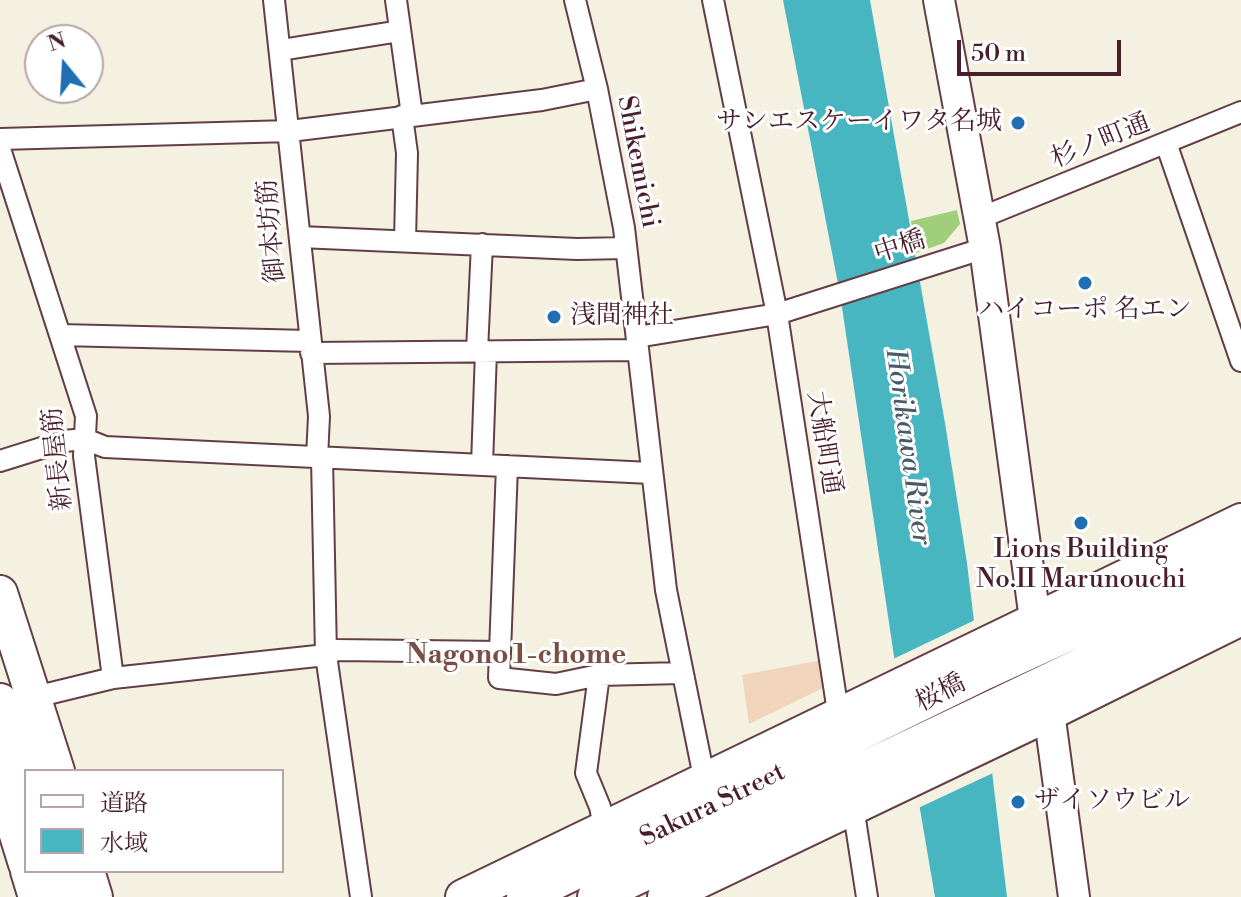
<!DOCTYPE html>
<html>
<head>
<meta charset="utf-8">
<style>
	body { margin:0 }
	#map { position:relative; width:1241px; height:897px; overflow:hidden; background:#f4f1e1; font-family:"Libre Bodoni","Noto Serif JP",serif }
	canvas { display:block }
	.legend { position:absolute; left:24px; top:769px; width:260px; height:104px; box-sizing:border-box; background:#fff; border:2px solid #b7a5aa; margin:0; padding:10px 14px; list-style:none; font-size:24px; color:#4a1f2b }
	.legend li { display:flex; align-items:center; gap:16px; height:40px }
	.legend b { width:40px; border:2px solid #b7a5aa }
	.north { position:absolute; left:24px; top:24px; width:80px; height:80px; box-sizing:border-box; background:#fff; border:2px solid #b7a5aa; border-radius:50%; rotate:342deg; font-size:22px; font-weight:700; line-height:32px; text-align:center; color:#4a1f2b }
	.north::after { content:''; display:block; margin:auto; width:28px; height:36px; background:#1f6fb2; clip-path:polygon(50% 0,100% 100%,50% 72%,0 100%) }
	.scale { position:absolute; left:957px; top:40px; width:164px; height:36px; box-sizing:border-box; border:4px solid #4a1f2b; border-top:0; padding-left:10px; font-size:24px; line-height:28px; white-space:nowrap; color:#4a1f2b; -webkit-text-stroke:6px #fff; paint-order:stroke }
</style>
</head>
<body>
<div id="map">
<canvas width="1241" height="897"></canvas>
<ul class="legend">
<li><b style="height:10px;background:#fff"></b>道路</li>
<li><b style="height:22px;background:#48b6c1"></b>水域</li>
</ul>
<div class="north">N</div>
<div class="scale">50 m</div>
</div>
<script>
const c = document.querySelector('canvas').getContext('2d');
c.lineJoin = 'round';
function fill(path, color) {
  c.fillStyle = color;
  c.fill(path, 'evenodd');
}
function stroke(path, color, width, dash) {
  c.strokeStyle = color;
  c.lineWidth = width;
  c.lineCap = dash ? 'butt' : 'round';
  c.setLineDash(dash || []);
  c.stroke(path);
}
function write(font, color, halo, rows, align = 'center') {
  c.font = font + ' "Libre Bodoni","Noto Serif JP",serif';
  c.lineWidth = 6;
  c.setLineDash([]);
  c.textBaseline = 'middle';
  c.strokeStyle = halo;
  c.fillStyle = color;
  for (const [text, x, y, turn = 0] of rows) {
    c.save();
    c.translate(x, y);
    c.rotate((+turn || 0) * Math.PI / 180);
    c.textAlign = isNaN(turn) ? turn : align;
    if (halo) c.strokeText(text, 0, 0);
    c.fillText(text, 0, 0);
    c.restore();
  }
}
const built = new Path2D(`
	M 822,660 L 827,686 L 749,724 L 742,675 Z`);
const green = new Path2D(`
	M 957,210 L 960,224 L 944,243 L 916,253 L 911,221 Z`);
const water = new Path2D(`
	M 783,0 L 870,0 L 945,423 L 967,563 L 1007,897 L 935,897 L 895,663 L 840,294 Z`);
const pier = new Path2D(`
	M 975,620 L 993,773 L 916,809 L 891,660 Z`);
const street = new Path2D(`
	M 274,0 L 319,416 L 317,458
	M 396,0 L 412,115
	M 575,0 L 597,89 L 624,228 L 666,590 L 706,787
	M 713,0 L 777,314 L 840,725
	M 281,50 L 400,31
	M 402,116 L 407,153 L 405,241
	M 0,139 L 290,131 L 542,100 L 597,89
	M 1166,143 L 1241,361
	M 0,149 L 86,416 L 84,456 L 113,678
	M 980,218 L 1241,112
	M 300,237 L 577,249 L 626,248
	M 60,335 L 309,341
	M 637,337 L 777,314 L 985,248
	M 477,351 L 482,244
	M 311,353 L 637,350
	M 322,458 L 326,655 L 361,897
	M 0,461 L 64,441 L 85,439 L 105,447 L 651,473
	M 482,465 L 486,351
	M 500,652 L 507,466
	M 599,675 L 586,773 L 600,807 L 606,835
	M 35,697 L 113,678 L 326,655 L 336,650 L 500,652 L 499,678 L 556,684 L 599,675 L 682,673
	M 852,800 L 867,897`);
const secondary = new Path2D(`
	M 939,0 L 985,248 L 1038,642
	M 1046,690 L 1074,897`);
const primary = new Path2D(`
	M 0,593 L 57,771
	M 0,780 L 26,864
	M 28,871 L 36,897
	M 87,871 L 95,897
	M 463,897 L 1241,521
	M 524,897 L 981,674 L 1241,554
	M 595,897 L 1241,589
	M 665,897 L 1031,722 L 1241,618`);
const highway = new Path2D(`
	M 0,703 L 26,785
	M 53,871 L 62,897`);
const markers = [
	[1018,123,8,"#1f6fb2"],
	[1085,283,8,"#1f6fb2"],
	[554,317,8,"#1f6fb2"],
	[1081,523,8,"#1f6fb2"],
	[1018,802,8,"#1f6fb2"]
];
const poiNames = [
	["サンエスケーイワタ名城",1002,123,"right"],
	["ハイコーポ 名エン",1085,311],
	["浅間神社",570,317,"left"],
	["Lions Building",1081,551],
	["No.II Marunouchi",1081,581],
	["ザイソウビル",1034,802,"left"]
];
const streetNames = [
	["杉ノ町通",1101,142,-22],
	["Shikemichi",637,162,79],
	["御本坊筋",273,231,-95],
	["中橋",900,248,-18],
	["大船町通",823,443,81],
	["新長屋筋",59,459,-96],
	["桜橋",941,694,-27],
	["Sakura Street",713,806,-26]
];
const waterNames = [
	["Horikawa River",907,447,82]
];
const neighbourhoodNames = [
	["Nagono 1-chome",516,656]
];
fill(built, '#f0d5bc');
fill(green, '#a0ce7b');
fill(water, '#48b6c1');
fill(pier, '#f4f1e1');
stroke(street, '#643e46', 24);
stroke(secondary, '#643e46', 34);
stroke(primary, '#643e46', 38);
stroke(highway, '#643e46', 42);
stroke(street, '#fff', 20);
stroke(secondary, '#fff', 30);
stroke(primary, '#fff', 34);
stroke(highway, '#fff', 38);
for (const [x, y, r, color] of markers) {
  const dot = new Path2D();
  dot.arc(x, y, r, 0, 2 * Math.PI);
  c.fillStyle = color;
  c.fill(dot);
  stroke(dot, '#fff', 3);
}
write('26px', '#4a1f2b', '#fff', poiNames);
write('26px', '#4a1f2b', '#fff', streetNames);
write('italic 28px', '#495b67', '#fff', waterNames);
write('bold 28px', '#7a4e42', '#fff', neighbourhoodNames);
</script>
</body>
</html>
